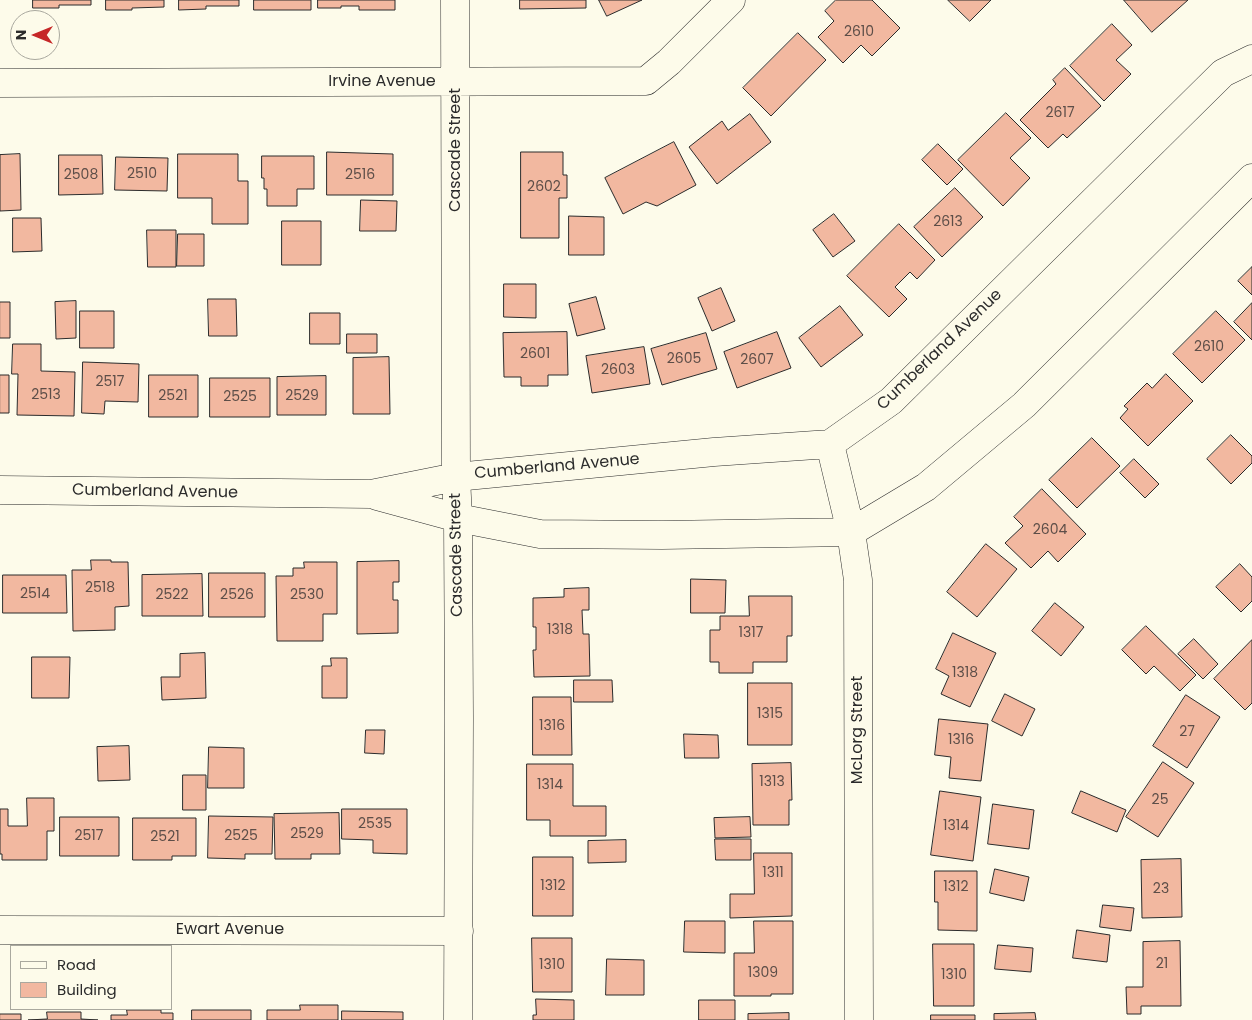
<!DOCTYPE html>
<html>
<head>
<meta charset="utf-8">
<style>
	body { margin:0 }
	#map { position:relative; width:1252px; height:1020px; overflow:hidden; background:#fdfbea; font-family:Poppins,sans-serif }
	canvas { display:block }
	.legend { position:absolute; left:10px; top:945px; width:162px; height:65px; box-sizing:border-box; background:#fdfbea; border:1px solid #a9a89e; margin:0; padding:6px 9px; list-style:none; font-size:15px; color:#2b2b2b }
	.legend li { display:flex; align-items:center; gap:10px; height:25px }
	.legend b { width:25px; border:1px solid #a9a89e }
	.north { position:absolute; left:10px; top:10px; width:50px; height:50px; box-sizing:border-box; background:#fdfbea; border:1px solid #a9a89e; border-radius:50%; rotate:270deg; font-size:14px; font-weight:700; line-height:20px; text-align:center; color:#2b2b2b }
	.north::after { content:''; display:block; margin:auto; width:18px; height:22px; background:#c62828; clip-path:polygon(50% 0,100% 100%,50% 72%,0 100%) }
</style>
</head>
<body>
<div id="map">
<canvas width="1252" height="1020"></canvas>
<ul class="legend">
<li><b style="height:6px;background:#fdfbea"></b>Road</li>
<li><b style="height:14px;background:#f2b8a0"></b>Building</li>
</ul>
<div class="north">N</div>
</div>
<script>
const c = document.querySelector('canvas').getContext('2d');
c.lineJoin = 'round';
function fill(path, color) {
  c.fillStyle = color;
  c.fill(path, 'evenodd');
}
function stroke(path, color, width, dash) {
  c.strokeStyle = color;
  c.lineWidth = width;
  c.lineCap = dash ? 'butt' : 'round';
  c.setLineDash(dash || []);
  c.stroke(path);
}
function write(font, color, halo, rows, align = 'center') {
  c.font = font + ' Poppins,sans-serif';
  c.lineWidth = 4;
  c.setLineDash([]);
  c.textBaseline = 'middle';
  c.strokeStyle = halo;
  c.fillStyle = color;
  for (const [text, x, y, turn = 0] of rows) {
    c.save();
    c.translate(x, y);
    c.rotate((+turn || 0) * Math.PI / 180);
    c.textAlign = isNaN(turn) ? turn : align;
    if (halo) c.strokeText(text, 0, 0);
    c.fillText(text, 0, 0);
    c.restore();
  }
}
const building = new Path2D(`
	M 33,0 L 91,0 L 91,5 L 59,5 L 59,8 L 33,8 Z
	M 106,0 L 164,0 L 164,7 L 132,8 L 132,10 L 106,10 Z
	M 179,0 L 239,0 L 239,6 L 206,6 L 206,9 L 179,10 Z
	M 254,0 L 311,0 L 311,10 L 254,10 Z
	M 318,0 L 395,0 L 395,10 L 359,10 L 359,6 L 341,6 L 341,8 L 318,8 Z
	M 520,0 L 586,0 L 586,8 L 520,9 Z
	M 599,0 L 642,0 L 607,16 Z
	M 836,0 L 872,0 L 900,28 L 872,56 L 861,45 L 843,63 L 818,37 L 834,21 L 825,11 Z
	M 948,0 L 991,0 L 970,21 Z
	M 1124,0 L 1188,0 L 1152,32 Z
	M 1112,24 L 1132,45 L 1116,60 L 1131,74 L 1104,101 L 1070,66 Z
	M 798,33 L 826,60 L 771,116 L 743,88 Z
	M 1065,68 L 1101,106 L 1067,138 L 1063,134 L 1048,148 L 1020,120 L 1056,84 L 1053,80 Z
	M 1006,113 L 1031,138 L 1010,158 L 1030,178 L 1003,206 L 958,160 Z
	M 750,114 L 771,142 L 717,184 L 689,147 L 722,121 L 728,130 Z
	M 674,142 L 696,185 L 657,206 L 646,202 L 623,214 L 605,178 Z
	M 938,144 L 963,169 L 947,185 L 922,160 Z
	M 327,152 L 393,154 L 393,195 L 327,195 Z
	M 521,152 L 563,152 L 563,175 L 567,175 L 567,198 L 559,198 L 559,238 L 521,238 Z
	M 20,154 L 21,210 L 0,211 L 0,155 Z
	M 178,154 L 238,154 L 238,181 L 248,181 L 248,224 L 212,224 L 212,198 L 178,198 Z
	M 59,155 L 102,155 L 103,194 L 59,195 Z
	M 262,156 L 314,156 L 314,189 L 297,189 L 297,206 L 267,206 L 267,189 L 264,189 L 264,178 L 262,178 Z
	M 116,157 L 168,158 L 167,191 L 115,190 Z
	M 955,188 L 983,217 L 942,257 L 914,227 Z
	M 361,200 L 397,201 L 396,231 L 360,231 Z
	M 834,214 L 855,241 L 833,257 L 813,230 Z
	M 569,216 L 604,217 L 604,255 L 569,255 Z
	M 13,218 L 41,218 L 42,251 L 13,252 Z
	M 282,221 L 321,221 L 321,265 L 282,265 Z
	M 899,224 L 935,260 L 917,279 L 910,272 L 895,287 L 907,299 L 889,317 L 847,276 Z
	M 147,230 L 176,230 L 176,267 L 148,267 Z
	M 178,234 L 204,234 L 204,266 L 177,266 Z
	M 1252,267 L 1252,295 L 1238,281 Z
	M 504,284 L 536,284 L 536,318 L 504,317 Z
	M 721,288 L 735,321 L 712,331 L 698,298 Z
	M 596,297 L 605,329 L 577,336 L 569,304 Z
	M 208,299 L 236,299 L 237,336 L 209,336 Z
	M 76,301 L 76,338 L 56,339 L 55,302 Z
	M 0,302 L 10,302 L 10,338 L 0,338 Z
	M 1252,303 L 1252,340 L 1234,322 Z
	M 840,306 L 863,335 L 821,367 L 799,338 Z
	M 80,311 L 114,311 L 114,348 L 80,348 Z
	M 1216,311 L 1245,340 L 1202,383 L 1173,354 Z
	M 310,313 L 340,313 L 340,344 L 310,344 Z
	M 567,332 L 568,375 L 548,375 L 548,386 L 521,386 L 521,377 L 504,377 L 503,333 Z
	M 777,332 L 791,368 L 737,388 L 724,352 Z
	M 706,333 L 717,369 L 662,385 L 651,349 Z
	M 347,334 L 377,334 L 377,353 L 347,353 Z
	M 13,344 L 41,344 L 41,371 L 75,372 L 74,416 L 17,415 L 18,374 L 12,374 Z
	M 644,347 L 650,384 L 592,393 L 586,356 Z
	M 389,357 L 390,414 L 353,414 L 353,358 Z
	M 83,362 L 139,364 L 138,402 L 105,401 L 104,414 L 82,413 Z
	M 1166,374 L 1193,401 L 1148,446 L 1120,418 L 1128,409 L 1124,406 L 1147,383 L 1152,388 Z
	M 0,375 L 9,375 L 9,413 L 0,413 Z
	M 149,375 L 198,375 L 198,417 L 149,417 Z
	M 326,376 L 326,415 L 277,415 L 277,377 Z
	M 210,378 L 270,378 L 270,417 L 210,417 Z
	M 1231,435 L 1252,456 L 1252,463 L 1231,484 L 1207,459 Z
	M 1092,438 L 1120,466 L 1077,508 L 1049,480 Z
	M 1134,459 L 1159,484 L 1145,498 L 1120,473 Z
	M 1042,489 L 1086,534 L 1058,562 L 1048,551 L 1031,568 L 1005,543 L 1023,526 L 1014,517 Z
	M 986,544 L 1017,569 L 977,617 L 947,592 Z
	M 91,560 L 111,560 L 111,562 L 128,562 L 129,606 L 115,607 L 115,630 L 73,631 L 72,570 L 91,570 Z
	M 399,561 L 399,582 L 393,582 L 393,600 L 398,600 L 398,633 L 357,634 L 357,562 Z
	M 304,562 L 337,562 L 337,614 L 323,614 L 323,641 L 277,641 L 276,576 L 293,576 L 293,568 L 304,568 Z
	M 1240,564 L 1252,577 L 1252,601 L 1241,612 L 1216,587 Z
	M 209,573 L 265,573 L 265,617 L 209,617 Z
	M 202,574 L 203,616 L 142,616 L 142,575 Z
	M 3,575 L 66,575 L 67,613 L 3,613 Z
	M 691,579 L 726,580 L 725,613 L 691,613 Z
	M 589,588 L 589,610 L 582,610 L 583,634 L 589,634 L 590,676 L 534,677 L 533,650 L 536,650 L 536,627 L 533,627 L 533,598 L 564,597 L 564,589 Z
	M 749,596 L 792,596 L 792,636 L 787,636 L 787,662 L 753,662 L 753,673 L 719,673 L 719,662 L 710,662 L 710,630 L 720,630 L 720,616 L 749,616 Z
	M 1055,603 L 1084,627 L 1061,656 L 1032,631 Z
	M 1146,626 L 1196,675 L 1180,691 L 1154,666 L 1146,674 L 1122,650 Z
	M 953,633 L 996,653 L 970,707 L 941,694 L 949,676 L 936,669 Z
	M 1194,639 L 1218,664 L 1203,679 L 1178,654 Z
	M 1252,640 L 1252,703 L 1245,710 L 1214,679 Z
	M 205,653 L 206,698 L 162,700 L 161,677 L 180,677 L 180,654 Z
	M 32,657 L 70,657 L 69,698 L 32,698 Z
	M 331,658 L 347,658 L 347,698 L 322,698 L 322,666 L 331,666 Z
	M 574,680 L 612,680 L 613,702 L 574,702 Z
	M 748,683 L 792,683 L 792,745 L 748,745 Z
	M 1005,694 L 1035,709 L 1022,736 L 992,721 Z
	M 1186,695 L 1220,717 L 1187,768 L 1153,746 Z
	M 533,697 L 571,697 L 572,755 L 533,755 Z
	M 939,719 L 988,724 L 981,781 L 949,778 L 951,757 L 935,755 Z
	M 366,730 L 385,730 L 384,754 L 365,753 Z
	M 684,734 L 718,735 L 719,758 L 685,758 Z
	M 129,746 L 130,780 L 98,781 L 97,747 Z
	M 209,747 L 244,748 L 244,788 L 208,788 Z
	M 1163,762 L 1194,783 L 1158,837 L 1126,817 Z
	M 791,763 L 792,800 L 789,800 L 789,825 L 753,825 L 752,764 Z
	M 527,764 L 573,764 L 573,806 L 606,806 L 606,836 L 550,836 L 550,820 L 527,820 Z
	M 183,775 L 206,775 L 206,810 L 183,810 Z
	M 940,791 L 981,797 L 973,861 L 931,855 Z
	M 1081,791 L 1126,810 L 1117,832 L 1072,813 Z
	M 27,798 L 54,798 L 54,831 L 47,831 L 47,860 L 2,860 L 2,854 L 0,854 L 0,809 L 8,809 L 8,826 L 27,826 Z
	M 993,804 L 1034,810 L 1029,849 L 988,844 Z
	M 342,809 L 407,809 L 407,854 L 373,853 L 373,840 L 342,839 Z
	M 339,813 L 340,854 L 311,854 L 311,859 L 275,859 L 274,814 Z
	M 209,816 L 273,817 L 272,854 L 245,854 L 245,859 L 208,858 Z
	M 60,817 L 119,817 L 119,856 L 60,856 Z
	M 750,817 L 751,837 L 715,838 L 714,818 Z
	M 133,818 L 196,818 L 196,856 L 172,856 L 172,860 L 133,860 Z
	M 715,839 L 751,839 L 751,860 L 716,860 Z
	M 626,840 L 626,862 L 588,863 L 588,841 Z
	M 754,853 L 792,853 L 792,916 L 730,918 L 730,894 L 754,894 Z
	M 533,857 L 573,857 L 573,916 L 533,916 Z
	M 1181,859 L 1182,917 L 1142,918 L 1141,860 Z
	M 995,869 L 1029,877 L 1024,901 L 990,893 Z
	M 935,871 L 977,871 L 977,931 L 938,930 L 938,902 L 935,902 Z
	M 1103,905 L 1134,908 L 1131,931 L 1100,927 Z
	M 685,921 L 725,921 L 725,953 L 684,952 Z
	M 754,921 L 793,921 L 793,994 L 771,994 L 771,996 L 734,996 L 734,953 L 754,953 Z
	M 1077,930 L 1110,935 L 1107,962 L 1073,958 Z
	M 532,938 L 572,938 L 572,992 L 533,992 Z
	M 1180,941 L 1181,1006 L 1141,1006 L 1141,1014 L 1127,1014 L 1126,987 L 1143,987 L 1143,942 Z
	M 933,944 L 974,944 L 974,1006 L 934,1006 Z
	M 998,945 L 1033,948 L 1031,972 L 995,969 Z
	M 607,959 L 644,960 L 644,995 L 606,995 Z
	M 536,999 L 574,1000 L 574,1020 L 533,1020 L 533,1015 L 536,1015 Z
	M 699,1000 L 735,1000 L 735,1020 L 699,1020 Z
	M 300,1005 L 338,1005 L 338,1020 L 267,1020 L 267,1010 L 300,1010 Z
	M 127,1010 L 161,1010 L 161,1013 L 173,1013 L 173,1020 L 111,1020 L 111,1015 L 127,1015 Z
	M 192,1010 L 251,1010 L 251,1020 L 192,1020 Z
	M 342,1011 L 403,1012 L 403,1020 L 342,1020 Z
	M 47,1012 L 81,1012 L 81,1019 L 98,1020 L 28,1020 L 47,1019 Z
	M 789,1013 L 789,1020 L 748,1020 L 748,1014 Z
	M 1035,1013 L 1036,1020 L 994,1020 L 994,1014 Z
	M 0,1014 L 21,1014 L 21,1020 L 0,1020 Z
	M 931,1015 L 975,1015 L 975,1020 L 931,1020 Z`);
const minor = new Path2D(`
	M 455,0 L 456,477 L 458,518 L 459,718 L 458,1020
	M 0,83 L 646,81 L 669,62 L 731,0
	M 830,444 L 851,532 L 858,580 L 859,1020
	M 0,490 L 371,494 L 456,477 L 714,452 L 830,444 L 891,401 L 1223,73 L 1252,59
	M 377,496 L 458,518 L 540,534 L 662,535 L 851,532 L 926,487 L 1024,405 L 1252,178
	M 0,930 L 459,931`);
const numberNames = [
	["2610",859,32],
	["2617",1060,113],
	["2510",142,174],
	["2508",81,175],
	["2516",360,175],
	["2602",544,187],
	["2613",948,222],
	["2610",1209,347],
	["2601",535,354],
	["2605",684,359],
	["2607",757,360],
	["2603",618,370],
	["2517",110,382],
	["2513",46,395],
	["2521",173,396],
	["2529",302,396],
	["2525",240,397],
	["2604",1050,530],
	["2518",100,588],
	["2514",35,594],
	["2522",172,595],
	["2526",237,595],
	["2530",307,595],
	["1318",560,630],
	["1317",751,633],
	["1318",965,673],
	["1315",770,714],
	["1316",552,726],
	["27",1187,732],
	["1316",961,740],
	["1313",772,782],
	["1314",550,785],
	["25",1160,800],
	["2535",375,824],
	["1314",956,826],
	["2529",307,834],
	["2517",89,836],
	["2525",241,836],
	["2521",165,837],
	["1311",773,873],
	["1312",553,886],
	["1312",956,887],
	["23",1161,889],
	["21",1162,964],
	["1310",552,965],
	["1309",763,973],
	["1310",954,975]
];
const streetNames = [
	["Irvine Avenue",382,82],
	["Cascade Street",456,150,-90],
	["Cumberland Avenue",940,350,-44],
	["Cumberland Avenue",557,467,-5],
	["Cumberland Avenue",155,492,1],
	["Cascade Street",457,555,-91],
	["McLorg Street",858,730,-90],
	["Ewart Avenue",230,930]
];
fill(building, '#f2b8a0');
stroke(building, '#2b2b2b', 1);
stroke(minor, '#2b2b2b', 29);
stroke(minor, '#fdfbea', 28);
write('14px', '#5d4e48', null, numberNames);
write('16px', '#2b2b2b', '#fdfbea', streetNames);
</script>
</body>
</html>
